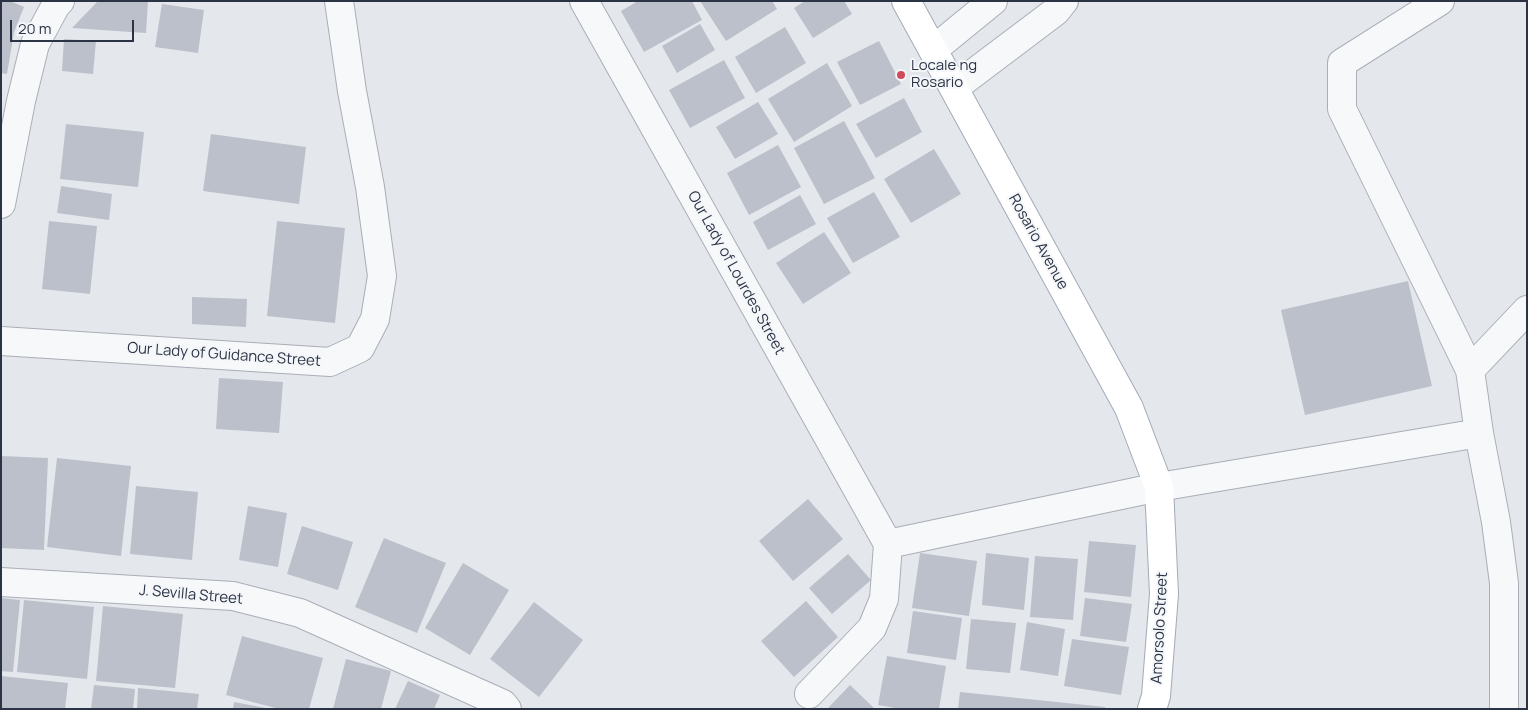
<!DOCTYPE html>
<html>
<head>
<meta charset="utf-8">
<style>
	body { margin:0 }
	#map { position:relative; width:1528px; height:710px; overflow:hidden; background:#e4e7ec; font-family:Manrope,sans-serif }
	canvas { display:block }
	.frame { position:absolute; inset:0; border:2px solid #2b3445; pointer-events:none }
	.scale { position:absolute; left:10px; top:20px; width:124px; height:22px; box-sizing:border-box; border:2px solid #2b3445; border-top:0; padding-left:6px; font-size:15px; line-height:18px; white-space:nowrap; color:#2b3445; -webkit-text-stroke:4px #f4f6f9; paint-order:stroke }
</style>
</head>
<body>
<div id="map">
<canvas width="1528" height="710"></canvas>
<div class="frame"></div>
<div class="scale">20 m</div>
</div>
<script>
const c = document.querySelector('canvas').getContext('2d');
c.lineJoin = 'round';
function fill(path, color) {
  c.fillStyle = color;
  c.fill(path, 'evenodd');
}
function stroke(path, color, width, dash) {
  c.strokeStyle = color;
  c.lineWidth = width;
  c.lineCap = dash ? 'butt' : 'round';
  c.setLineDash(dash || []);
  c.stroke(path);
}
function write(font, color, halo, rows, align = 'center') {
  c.font = font + ' Manrope,sans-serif';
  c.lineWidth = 4;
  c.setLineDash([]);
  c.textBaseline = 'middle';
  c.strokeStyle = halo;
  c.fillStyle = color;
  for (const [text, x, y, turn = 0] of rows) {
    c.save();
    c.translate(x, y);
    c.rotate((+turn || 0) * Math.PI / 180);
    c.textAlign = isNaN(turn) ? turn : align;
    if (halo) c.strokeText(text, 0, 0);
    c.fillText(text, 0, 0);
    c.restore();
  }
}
const building = new Path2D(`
	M 1,1 L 10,1 L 24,7 L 14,32 L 7,74 L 1,73 Z
	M 98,1 L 148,1 L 146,33 L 72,28 Z
	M 638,1 L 692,1 L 702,20 L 644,52 L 621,11 Z
	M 700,1 L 772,1 L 777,9 L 726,41 Z
	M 805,1 L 844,1 L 852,14 L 813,38 L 794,8 Z
	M 162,4 L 204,10 L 198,53 L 155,47 Z
	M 700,24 L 715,50 L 677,73 L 662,46 Z
	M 785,27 L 806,63 L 756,93 L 735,57 Z
	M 64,39 L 96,41 L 93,74 L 62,71 Z
	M 879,41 L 901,84 L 860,105 L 837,62 Z
	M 724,60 L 745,98 L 690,128 L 669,90 Z
	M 827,63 L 852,106 L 794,142 L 768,99 Z
	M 904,98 L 922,132 L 876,158 L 856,124 Z
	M 758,102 L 778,134 L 735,159 L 716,127 Z
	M 844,121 L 875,178 L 824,204 L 794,148 Z
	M 66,124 L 144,132 L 138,187 L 60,179 Z
	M 211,134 L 306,147 L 299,204 L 203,191 Z
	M 778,145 L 801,187 L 749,215 L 727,173 Z
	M 934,149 L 961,194 L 911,223 L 884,179 Z
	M 61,186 L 112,194 L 109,220 L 57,213 Z
	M 874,192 L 900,237 L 853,263 L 827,218 Z
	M 800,195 L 816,224 L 768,250 L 753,222 Z
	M 49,221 L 97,226 L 90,294 L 42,289 Z
	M 277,221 L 345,228 L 335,323 L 267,316 Z
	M 824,232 L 851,273 L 803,304 L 776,263 Z
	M 1408,281 L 1432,386 L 1305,415 L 1281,310 Z
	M 192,297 L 247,299 L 246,327 L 192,324 Z
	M 219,378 L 283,382 L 279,433 L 216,429 Z
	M 1,456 L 48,458 L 44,550 L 1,548 Z
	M 57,458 L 131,466 L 121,556 L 47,547 Z
	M 136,486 L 198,492 L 192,560 L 130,554 Z
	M 808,499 L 843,539 L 793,581 L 759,541 Z
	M 248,506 L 287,513 L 278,567 L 239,560 Z
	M 302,526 L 353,542 L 338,590 L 287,574 Z
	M 384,538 L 446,563 L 417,633 L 355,607 Z
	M 1089,541 L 1136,545 L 1131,597 L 1084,592 Z
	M 920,553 L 977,561 L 969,616 L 912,608 Z
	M 986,553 L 1029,558 L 1024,610 L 982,605 Z
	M 848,554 L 871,580 L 832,614 L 809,588 Z
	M 1035,556 L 1078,559 L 1073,620 L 1030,617 Z
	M 463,563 L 509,590 L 470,655 L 425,628 Z
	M 1,598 L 20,600 L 13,672 L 1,671 Z
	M 1085,598 L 1132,604 L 1126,642 L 1080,636 Z
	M 24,600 L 94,607 L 87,679 L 17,672 Z
	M 806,601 L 838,637 L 794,677 L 761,641 Z
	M 534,602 L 583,640 L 539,697 L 490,659 Z
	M 103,606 L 183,614 L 175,688 L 96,681 Z
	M 913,611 L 962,618 L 956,660 L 907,653 Z
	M 971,619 L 1016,623 L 1010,673 L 966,669 Z
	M 1027,622 L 1065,629 L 1058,676 L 1020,670 Z
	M 242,636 L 323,658 L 309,709 L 279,709 L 226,695 Z
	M 1072,639 L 1129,647 L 1121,695 L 1064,686 Z
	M 887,656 L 946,666 L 939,709 L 901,709 L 878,705 Z
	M 346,659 L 391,671 L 381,709 L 333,709 Z
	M 1,676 L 68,683 L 65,709 L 1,709 Z
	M 408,681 L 440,695 L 434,709 L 395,709 Z
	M 94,685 L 135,689 L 133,709 L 91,709 Z
	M 850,685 L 875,709 L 827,709 Z
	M 138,688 L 199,694 L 197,709 L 137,709 Z
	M 960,692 L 1105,707 L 1105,709 L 958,709 Z
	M 234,702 L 266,708 L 266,709 L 233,709 Z`);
const minor = new Path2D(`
	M 584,1 L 888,544
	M 1440,1 L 1342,63 L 1342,109 L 1470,370 L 1479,433 L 1496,522 L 1504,583 L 1504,709
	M 933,50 L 993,1
	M 954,88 L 1056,11 L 1064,1
	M 1,204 L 21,101 L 35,44 L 56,5 L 60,1
	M 1,341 L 330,362 L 360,348 L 375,319 L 382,276 L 370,187 L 352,91 L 339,1
	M 1470,370 L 1527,310
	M 888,544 L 1159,487 L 1479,433
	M 1,582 L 233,596 L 300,613 L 503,704 L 507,709
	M 809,694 L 872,628 L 884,599 L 888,544`);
const major = new Path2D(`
	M 906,1 L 1129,408 L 1159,487 L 1164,594 L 1156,696 L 1152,709`);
const markers = [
	[901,75,5,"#d1495b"]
];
const poiNames = [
	["Locale ng",911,66],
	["Rosario",911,83]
];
const streetNames = [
	["Rosario Avenue",1038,242,61],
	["Our Lady of Lourdes Street",736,273,61],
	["Our Lady of Guidance Street",224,355,4],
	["J. Sevilla Street",191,595,5],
	["Amorsolo Street",1160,628,-87]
];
fill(building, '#bbc0ca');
stroke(minor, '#a9aeb7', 30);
stroke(major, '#a3abb8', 30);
stroke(minor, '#f7f8fa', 28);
stroke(major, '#fff', 28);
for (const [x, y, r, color] of markers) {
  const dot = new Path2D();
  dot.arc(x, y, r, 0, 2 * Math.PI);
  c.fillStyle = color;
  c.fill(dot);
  stroke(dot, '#f4f6f9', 2);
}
write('15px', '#2b3445', '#f4f6f9', poiNames, 'left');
write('15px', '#2b3445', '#f4f6f9', streetNames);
</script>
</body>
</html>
